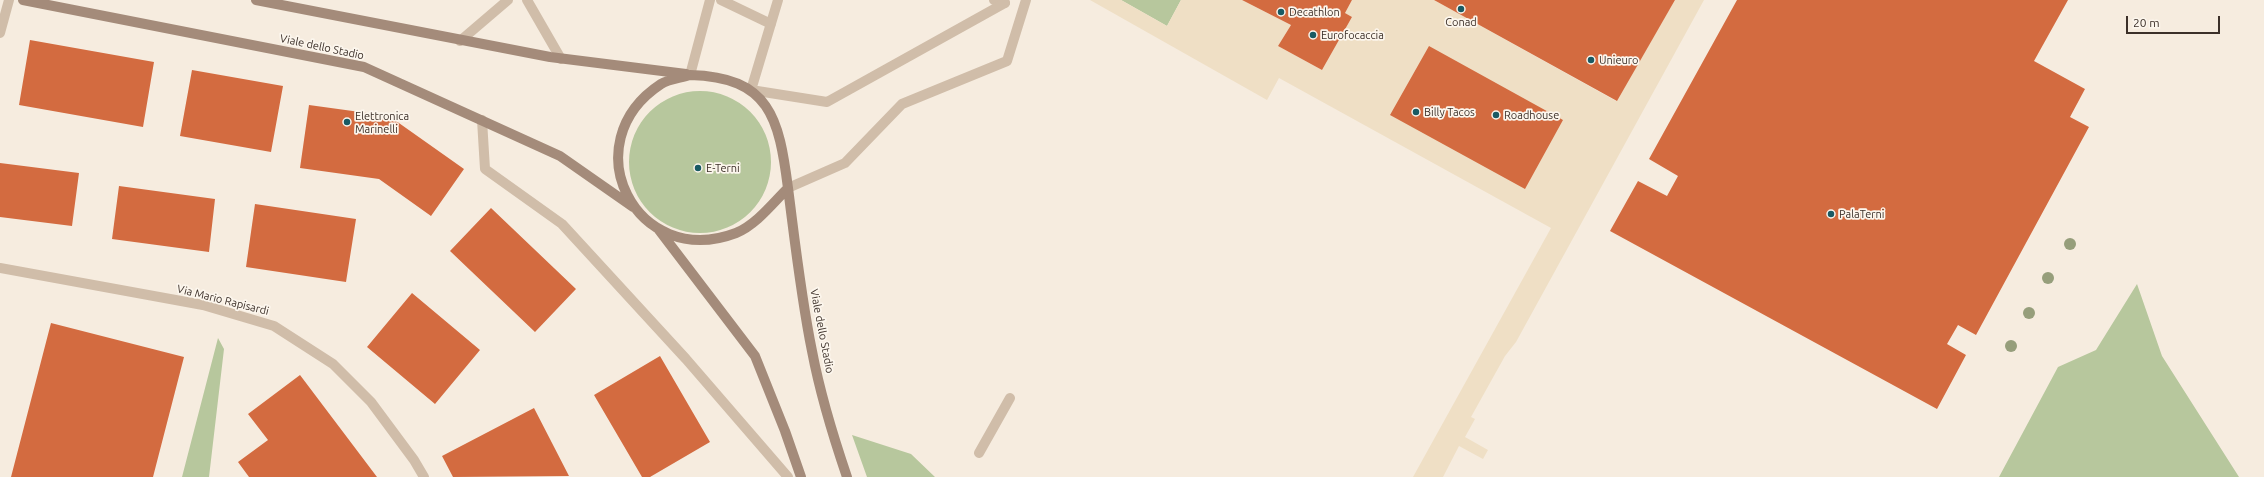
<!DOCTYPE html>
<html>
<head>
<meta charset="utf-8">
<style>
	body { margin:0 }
	#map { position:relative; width:2264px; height:477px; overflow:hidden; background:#f6ecdf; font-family:Ubuntu,sans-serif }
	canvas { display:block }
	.scale { position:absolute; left:2126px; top:16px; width:94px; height:18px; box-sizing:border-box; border:2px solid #3c3029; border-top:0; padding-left:5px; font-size:12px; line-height:14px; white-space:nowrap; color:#3c3029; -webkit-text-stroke:3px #fcf6ed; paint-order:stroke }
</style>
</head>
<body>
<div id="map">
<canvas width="2264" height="477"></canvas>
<div class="scale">20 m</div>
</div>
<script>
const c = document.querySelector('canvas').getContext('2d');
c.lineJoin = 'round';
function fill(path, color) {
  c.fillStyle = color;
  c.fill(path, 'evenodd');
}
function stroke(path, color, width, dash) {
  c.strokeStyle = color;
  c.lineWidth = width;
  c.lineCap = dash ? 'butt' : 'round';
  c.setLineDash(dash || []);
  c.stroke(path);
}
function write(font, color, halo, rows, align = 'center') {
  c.font = font + ' Ubuntu,sans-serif';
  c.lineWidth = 3.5;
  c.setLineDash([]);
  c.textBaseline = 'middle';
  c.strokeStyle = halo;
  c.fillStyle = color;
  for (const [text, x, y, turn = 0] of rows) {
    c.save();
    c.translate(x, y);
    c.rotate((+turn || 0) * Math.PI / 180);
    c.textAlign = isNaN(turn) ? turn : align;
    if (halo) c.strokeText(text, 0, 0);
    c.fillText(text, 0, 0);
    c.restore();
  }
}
const green = new Path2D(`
	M 1121,0 L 1181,0 L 1167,26 Z
	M629 162a71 71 0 1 1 142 0a71 71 0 1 1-142 0Z
	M 2137,284 L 2162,356 L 2239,477 L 1999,477 L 2058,367 L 2096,350 Z
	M 218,338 L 224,349 L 209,477 L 182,477 Z
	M 852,435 L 911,454 L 935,477 L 867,477 Z`);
const plaza = new Path2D(`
	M 1090,0 L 1121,0 L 1167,26 L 1181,0 L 1242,0 L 1291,25 L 1278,46 L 1322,70 L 1352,17 L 1345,13 L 1352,0 L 1434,0 L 1616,101 L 1675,0 L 1704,0 L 1516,342 L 1505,356 L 1471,417 L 1475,419 L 1465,437 L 1488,450 L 1483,459 L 1459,446 L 1443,477 L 1413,477 L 1551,228 L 1279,78 L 1267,100 Z`);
const building = new Path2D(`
	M 1242,0 L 1352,0 L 1345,13 L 1352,17 L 1322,70 L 1278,46 L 1291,25 Z
	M 1434,0 L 1675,0 L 1617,101 Z
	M 1737,0 L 2068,0 L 2034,61 L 2085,89 L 2070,117 L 2089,127 L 1976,335 L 1958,325 L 1947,344 L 1966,355 L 1937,409 L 1610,231 L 1638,181 L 1667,196 L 1678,176 L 1649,159 Z
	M 30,40 L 154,62 L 143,127 L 19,105 Z
	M 1429,46 L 1563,120 L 1525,189 L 1390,115 Z
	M 192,70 L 283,86 L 271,152 L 180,136 Z
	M 309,105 L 389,116 L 464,169 L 431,216 L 379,179 L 300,168 Z
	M 0,163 L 79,173 L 72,226 L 0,217 Z
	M 119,186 L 215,199 L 209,252 L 112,239 Z
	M 255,204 L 356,219 L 346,282 L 246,267 Z
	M 491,208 L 576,289 L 535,332 L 450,251 Z
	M 412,293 L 480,350 L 435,404 L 367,347 Z
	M 51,323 L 184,357 L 153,477 L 11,477 Z
	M 660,356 L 710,442 L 650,477 L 642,477 L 594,395 Z
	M 300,375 L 377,477 L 249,477 L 238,462 L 268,440 L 248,414 Z
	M 534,408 L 569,476 L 453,477 L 442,456 Z`);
const service = new Path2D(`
	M 994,0 L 1005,3
	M 482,120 L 485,169 L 562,224 L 686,359 L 788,477`);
const minor = new Path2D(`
	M 527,0 L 561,59
	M 721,0 L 771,24
	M 778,0 L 751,90 L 827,102 L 1005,3
	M 0,33 L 9,0
	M 460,41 L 508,0
	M 690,75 L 710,0
	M 788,188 L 845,163 L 902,104 L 1007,61 L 1026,0
	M 0,268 L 203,305 L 274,326 L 333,364 L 371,402 L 414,460 L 424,477
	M 979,453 L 1010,398`);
const secondary = new Path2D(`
	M 23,0 L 364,67 L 560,156 L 633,207
	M 256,0 L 550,57 L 686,74
	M 690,75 C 770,77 779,118 788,188 C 773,203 756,225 736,233 C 636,271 571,143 661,84 C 669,79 681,78 690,75 Z
	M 788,188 C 795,242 801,297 812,351 C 820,393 833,436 847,477
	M 659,230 L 755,356 L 785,431 L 801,477`);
const trees = [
	[2070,244],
	[2048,278],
	[2029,313],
	[2011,346]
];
const markers = [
	[1461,9,4,"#195a63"],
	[1281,12,4,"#195a63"],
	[1313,35,4,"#195a63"],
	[1591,60,4,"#195a63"],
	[1416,112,4,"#195a63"],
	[1496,115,4,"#195a63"],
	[347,122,4,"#195a63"],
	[698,168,4,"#195a63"],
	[1831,214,4,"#195a63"]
];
const poiNames = [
	["Decathlon",1289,12],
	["Conad",1461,22,"center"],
	["Eurofocaccia",1321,35],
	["Unieuro",1599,60],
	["Billy Tacos",1424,112],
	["Roadhouse",1504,115],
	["Elettronica",355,116],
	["Marinelli",355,129],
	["E-Terni",706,168],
	["PalaTerni",1839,214]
];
const streetNames = [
	["Viale dello Stadio",322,47,12],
	["Via Mario Rapisardi",223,300,14],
	["Viale dello Stadio",822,331,79]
];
fill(green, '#b7c79d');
fill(plaza, '#efdfc5');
fill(building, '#d36b40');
stroke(service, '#d0bda9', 10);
stroke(minor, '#d0bda9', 10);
stroke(secondary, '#a48b7a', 10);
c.fillStyle = '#969e7b';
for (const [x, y] of trees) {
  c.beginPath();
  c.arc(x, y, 6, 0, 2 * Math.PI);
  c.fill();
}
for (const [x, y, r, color] of markers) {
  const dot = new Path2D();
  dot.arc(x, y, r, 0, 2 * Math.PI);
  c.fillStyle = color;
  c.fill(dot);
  stroke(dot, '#fcf6ed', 1.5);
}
write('11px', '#3c3029', '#fcf6ed', poiNames, 'left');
write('11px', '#3c3029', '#fcf6ed', streetNames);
</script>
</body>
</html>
